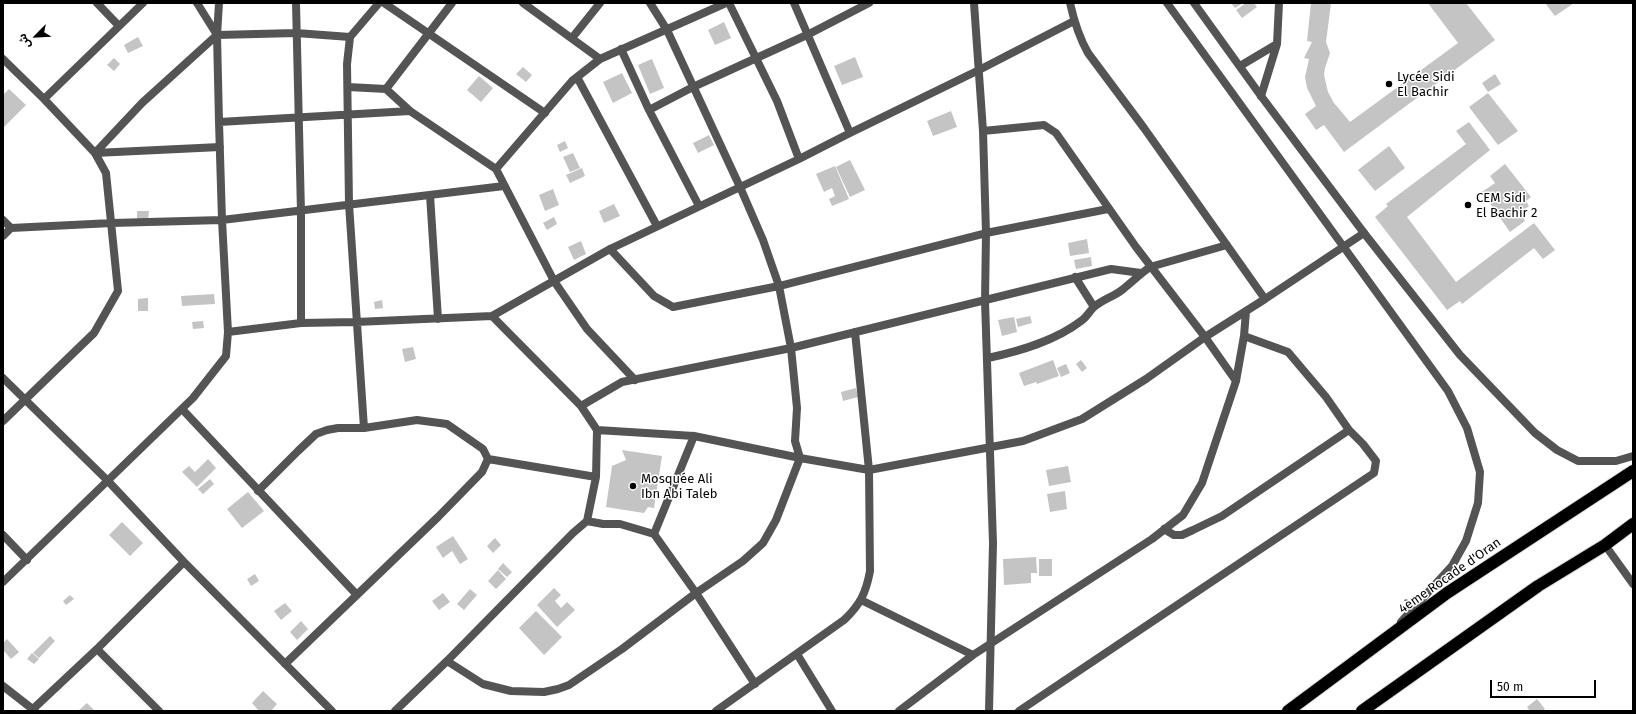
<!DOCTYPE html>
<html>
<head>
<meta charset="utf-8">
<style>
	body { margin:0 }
	#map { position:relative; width:1636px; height:714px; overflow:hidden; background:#fff; font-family:"Fira Sans","Noto Sans Arabic",sans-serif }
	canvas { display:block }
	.frame { position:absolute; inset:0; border:4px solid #000; pointer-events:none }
	.north { position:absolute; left:16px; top:16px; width:40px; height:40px; -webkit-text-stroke:3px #fff; paint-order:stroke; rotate:246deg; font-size:11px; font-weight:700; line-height:16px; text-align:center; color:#000 }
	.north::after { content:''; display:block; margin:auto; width:14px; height:18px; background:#000; clip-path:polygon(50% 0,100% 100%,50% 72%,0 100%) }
	.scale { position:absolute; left:1490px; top:680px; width:106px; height:18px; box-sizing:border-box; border:2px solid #000; border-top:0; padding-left:5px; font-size:12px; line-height:14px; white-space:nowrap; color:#000; -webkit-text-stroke:3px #fff; paint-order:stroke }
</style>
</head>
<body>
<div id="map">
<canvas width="1636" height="714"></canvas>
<div class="frame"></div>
<div class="north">ش</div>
<div class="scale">50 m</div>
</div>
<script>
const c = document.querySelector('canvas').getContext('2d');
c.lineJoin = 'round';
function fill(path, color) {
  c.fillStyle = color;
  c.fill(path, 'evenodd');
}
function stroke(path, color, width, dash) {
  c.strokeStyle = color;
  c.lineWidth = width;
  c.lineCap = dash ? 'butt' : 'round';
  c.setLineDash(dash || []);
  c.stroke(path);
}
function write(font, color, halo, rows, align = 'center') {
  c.font = font + ' "Fira Sans",sans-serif';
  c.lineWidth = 3;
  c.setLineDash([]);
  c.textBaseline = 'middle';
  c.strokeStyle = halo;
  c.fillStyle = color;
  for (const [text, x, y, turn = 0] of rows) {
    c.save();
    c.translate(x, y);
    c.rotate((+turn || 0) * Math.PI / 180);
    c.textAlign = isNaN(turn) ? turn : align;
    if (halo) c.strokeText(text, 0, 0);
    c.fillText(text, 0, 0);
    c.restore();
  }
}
const building = new Path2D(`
	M 1231,3 L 1243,3 L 1235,8 Z
	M 1246,3 L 1254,3 L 1257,7 L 1242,18 L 1236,10 Z
	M 1311,3 L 1331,3 L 1326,42 L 1330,53 L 1325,68 L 1324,75 L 1328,92 L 1334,103 L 1350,122 L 1458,43 L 1428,3 L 1466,3 L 1495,40 L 1344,152 L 1324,125 L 1316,130 L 1305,114 L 1316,106 L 1307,88 L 1305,77 L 1309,59 L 1304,58 L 1312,42 L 1307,41 Z
	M 1545,3 L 1574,3 L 1555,16 Z
	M 724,22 L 731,38 L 715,45 L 708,30 Z
	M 138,37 L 143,46 L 128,53 L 124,45 Z
	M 855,57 L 863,77 L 842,85 L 834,66 Z
	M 114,58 L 120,64 L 114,71 L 107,65 Z
	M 652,59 L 664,88 L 650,94 L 638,65 Z
	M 523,67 L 532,75 L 526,82 L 516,74 Z
	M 622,73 L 632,93 L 613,103 L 603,82 Z
	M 1495,74 L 1501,84 L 1488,92 L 1482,83 Z
	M 479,76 L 493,88 L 481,102 L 467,90 Z
	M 9,89 L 26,105 L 3,128 L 3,95 Z
	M 1488,93 L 1518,131 L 1498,145 L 1469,107 Z
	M 951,111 L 957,127 L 933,136 L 927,121 Z
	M 1469,122 L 1490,150 L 1407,217 L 1456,282 L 1534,223 L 1555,250 L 1543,259 L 1534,248 L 1462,304 L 1460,301 L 1447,310 L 1375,217 L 1388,206 L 1386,204 L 1466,144 L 1456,131 Z
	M 709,135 L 714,145 L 698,153 L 693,143 Z
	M 565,141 L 568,148 L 560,152 L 557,145 Z
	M 1389,146 L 1405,168 L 1375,191 L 1358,170 Z
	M 573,153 L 580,168 L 570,172 L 563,157 Z
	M 850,160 L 865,190 L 850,197 L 836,167 Z
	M 1505,164 L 1531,197 L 1526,201 L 1529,206 L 1520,213 L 1525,221 L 1510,232 L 1482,192 L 1495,183 L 1490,176 Z
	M 835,166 L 849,199 L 832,206 L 829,199 L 835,196 L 832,188 L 824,192 L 816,174 Z
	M 582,168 L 585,176 L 570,183 L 566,175 Z
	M 553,189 L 559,205 L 545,211 L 539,195 Z
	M 614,204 L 620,216 L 604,223 L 599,211 Z
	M 137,211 L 149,211 L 148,221 L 137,221 Z
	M 554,217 L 557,224 L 547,230 L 543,223 Z
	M 1087,239 L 1089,253 L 1070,256 L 1068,243 Z
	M 581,241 L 586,254 L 574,260 L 568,247 Z
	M 1091,257 L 1092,266 L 1076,269 L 1074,260 Z
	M 214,294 L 215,304 L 182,306 L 181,296 Z
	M 148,298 L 148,311 L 138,311 L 138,299 Z
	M 382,300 L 383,308 L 375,309 L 374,302 Z
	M 1030,316 L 1032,323 L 1018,327 L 1016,319 Z
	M 1014,317 L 1017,332 L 1002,336 L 998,320 Z
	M 203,321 L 204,328 L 193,329 L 192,322 Z
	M 413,347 L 416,359 L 405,362 L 402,349 Z
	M 1053,360 L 1059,376 L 1037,384 L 1036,382 L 1024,386 L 1019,373 Z
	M 1081,360 L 1087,368 L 1082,372 L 1076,364 Z
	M 1066,364 L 1070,373 L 1061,377 L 1057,368 Z
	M 856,388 L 858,397 L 843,401 L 841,392 Z
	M 622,450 L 662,456 L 654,508 L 648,507 L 644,513 L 606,507 L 612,466 L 626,460 Z
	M 208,459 L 216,468 L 197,487 L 182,472 L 189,466 L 195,472 Z
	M 1068,466 L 1071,482 L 1049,486 L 1046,470 Z
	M 210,479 L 214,484 L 203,494 L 198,489 Z
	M 1065,491 L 1067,509 L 1050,512 L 1047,494 Z
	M 248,492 L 264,511 L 242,528 L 227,509 Z
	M 122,522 L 143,543 L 130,556 L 109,535 Z
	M 453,536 L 468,559 L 460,564 L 452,551 L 443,558 L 436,547 Z
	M 495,538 L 501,545 L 493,553 L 487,546 Z
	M 1036,557 L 1037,573 L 1031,573 L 1031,583 L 1004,585 L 1003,559 Z
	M 1039,559 L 1052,559 L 1052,576 L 1039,576 Z
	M 503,563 L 512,572 L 507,577 L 498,569 Z
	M 498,570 L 506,579 L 496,589 L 488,581 Z
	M 255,574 L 259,581 L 251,586 L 247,579 Z
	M 554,588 L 561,595 L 555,601 L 561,608 L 567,602 L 575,610 L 557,627 L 537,605 Z
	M 470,589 L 477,595 L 464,610 L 457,604 Z
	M 443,593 L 450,602 L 439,610 L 432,601 Z
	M 70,595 L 74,599 L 66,605 L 63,601 Z
	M 285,603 L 292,611 L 281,620 L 274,611 Z
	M 536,611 L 562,637 L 544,655 L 519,628 Z
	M 301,621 L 308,629 L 297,640 L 290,632 Z
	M 50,636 L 55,641 L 39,658 L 33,653 Z
	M 7,639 L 19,652 L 11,659 L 3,650 L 3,643 Z
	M 32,653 L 39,659 L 34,664 L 27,659 Z
	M 263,691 L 277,704 L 271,711 L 259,711 L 252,703 Z
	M 1537,699 L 1545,709 L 1542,711 L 1530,711 L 1527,707 Z
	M 87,703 L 95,711 L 78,711 Z`);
const minor = new Path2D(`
	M 97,3 L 119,26
	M 197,3 L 217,35
	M 296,3 L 301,212 L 301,323
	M 384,3 L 545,113
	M 523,3 L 600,59
	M 729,3 L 777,101 L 799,159
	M 794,3 L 850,133
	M 974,3 L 983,131 L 986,233 L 985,301 L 993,543 L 989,711
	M 1070,3 C 1074,21 1079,37 1088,53 L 1144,128 L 1265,299
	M 572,38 L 600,3
	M 1277,44 L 1279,3
	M 621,49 L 649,110 L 699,206
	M 3,59 L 44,99 L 95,153 L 106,173 L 118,291 L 94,333 L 3,421
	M 1240,66 L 1277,44 L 1261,96
	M 577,77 L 657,226
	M 348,87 L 386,89 L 410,111 L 496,169 L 554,281 L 587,329 L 635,380
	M 386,89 L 452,3
	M 44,99 L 143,3
	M 649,110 L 693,87 L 809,34 L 869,3
	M 219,122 L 410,111
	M 983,131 L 1044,125 L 1056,133 L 1136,247 L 1205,337 L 1236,381
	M 95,153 L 142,103 L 217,35 L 296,33 L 350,37
	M 95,153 L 220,147
	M 496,169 L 572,81 L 600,59 L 726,3
	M 430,195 L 438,319
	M 3,220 L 11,228 L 112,223 L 222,220 L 504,186
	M 3,236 L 11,228
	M 610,249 L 654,296 L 673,307 L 779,286 L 986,233 L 1108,209
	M 1075,277 L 1094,307
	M 228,332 L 301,323 L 356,322 L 492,316 L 610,249 L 799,159 L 850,133 L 979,70 L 1074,21
	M 988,358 C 1020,351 1055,341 1081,321 C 1086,318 1089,312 1093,308 C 1101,300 1113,297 1122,290 C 1132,282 1140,274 1150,267 L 1227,245
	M 3,378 L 108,481 L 184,562 L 332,711
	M 581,406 L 622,382 L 791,348 L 1111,269 L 1141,273
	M 182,409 L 357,595
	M 364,428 L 349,204 L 347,64 L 350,37 L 379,3
	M 597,430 L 694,436 L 800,458 L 869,470 L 1023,441 L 1082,419 L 1146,379 L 1205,337 L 1265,299 L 1364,233
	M 694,436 L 654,534 L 696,593 L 755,684
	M 488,459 L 596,477
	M 258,491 L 298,451 L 316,434 L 327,430 L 338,428 L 364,428 L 417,420 L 447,424 L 483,449 L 488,459 L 482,472 L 438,517 L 285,664
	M 587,521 L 603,524 L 620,524 L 654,534
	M 1164,529 L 1174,535 L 1182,535 L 1193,530 L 1222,516 L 1349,430
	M 3,535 L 27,560
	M 1605,545 L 1633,584
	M 3,582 L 193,398 L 226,356 L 228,332 L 222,220 L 219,122 L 217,35 L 219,3
	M 861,600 L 973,655
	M 97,649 L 159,711
	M 797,654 L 832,711
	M 447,661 L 483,684 L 511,691 L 544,692 L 558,689 L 569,685 L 622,649 L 696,593 L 743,561 L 763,543 L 776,520 L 800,458 L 795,441 L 797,408 L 791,348 L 779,286 L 763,240 L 740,187 L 667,30 L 650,3
	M 3,686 L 35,711
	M 33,709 L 97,649 L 184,562
	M 395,711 L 447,661 L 573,533 L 587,521 L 596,477 L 597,430 L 581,406 L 492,316
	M 716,711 L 844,620 C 860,605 866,593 870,571 L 869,470 L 855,332
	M 899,711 L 973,655 L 1152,539 L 1183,515 L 1202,483 L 1236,381 L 1244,336 L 1246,311
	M 1019,711 L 1374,473 L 1376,461 L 1363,444 L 1349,430 L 1326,397 L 1288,352 L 1244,336`);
const tertiary = new Path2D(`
	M 1167,3 L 1448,391 L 1467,428 L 1480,472 L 1478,503 L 1466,541 L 1452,566 L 1401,622
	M 1194,3 L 1261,96 L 1364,233 L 1460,355 L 1535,433 L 1557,450 L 1578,461 L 1616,461 L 1633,456`);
const motorway = new Path2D(`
	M 1288,711 L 1447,593 L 1633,471
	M 1362,711 L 1538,586 L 1605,545 L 1633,524`);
const markers = [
	[1389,84,4,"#000"],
	[1468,205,4,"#000"],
	[633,486,4,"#000"]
];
const poiNames = [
	["Lycée Sidi",1397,77],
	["El Bachir",1397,92],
	["CEM Sidi",1476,198],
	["El Bachir 2",1476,213],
	["Mosquée Ali",641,479],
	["Ibn Abi Taleb",641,494]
];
const streetNames = [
	["4ème Rocade d'Oran",1450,576,-35]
];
fill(building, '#c4c4c4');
stroke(motorway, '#dbdbdb', 14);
stroke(minor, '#545454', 8);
stroke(tertiary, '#545454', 8);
stroke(motorway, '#000', 12);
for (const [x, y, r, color] of markers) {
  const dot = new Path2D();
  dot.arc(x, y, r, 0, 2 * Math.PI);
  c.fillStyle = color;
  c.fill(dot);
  stroke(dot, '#fff', 1.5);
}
write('13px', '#000', '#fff', poiNames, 'left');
write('13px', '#000', '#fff', streetNames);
</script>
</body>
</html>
